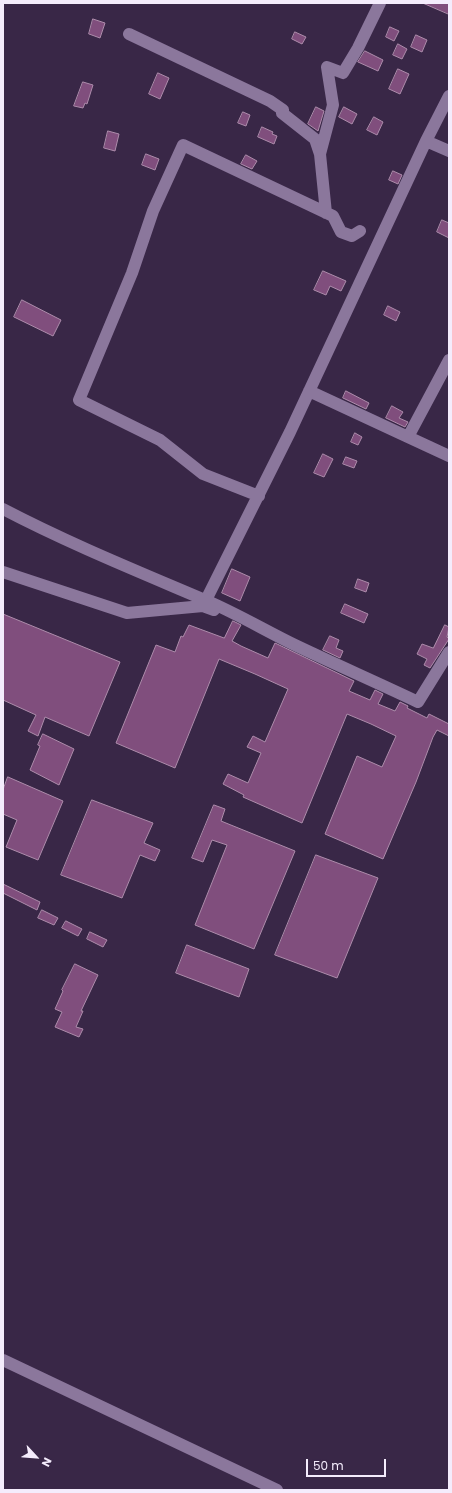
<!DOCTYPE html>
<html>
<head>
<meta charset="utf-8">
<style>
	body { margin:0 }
	#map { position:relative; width:452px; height:1493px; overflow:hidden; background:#392747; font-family:Poppins,sans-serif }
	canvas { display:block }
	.frame { position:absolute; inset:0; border:4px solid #f4ecfc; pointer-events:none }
	.north { position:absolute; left:16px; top:1437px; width:40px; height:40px; -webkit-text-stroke:3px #392747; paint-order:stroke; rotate:116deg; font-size:11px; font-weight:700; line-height:16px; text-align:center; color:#f4ecfc }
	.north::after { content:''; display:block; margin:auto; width:14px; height:18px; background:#f4ecfc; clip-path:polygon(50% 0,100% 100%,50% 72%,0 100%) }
	.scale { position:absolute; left:306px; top:1459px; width:80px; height:18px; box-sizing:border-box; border:2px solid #f4ecfc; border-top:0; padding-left:5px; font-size:12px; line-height:14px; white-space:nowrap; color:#f4ecfc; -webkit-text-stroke:3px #392747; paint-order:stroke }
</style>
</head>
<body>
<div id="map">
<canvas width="452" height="1493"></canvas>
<div class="frame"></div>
<div class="north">N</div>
<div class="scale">50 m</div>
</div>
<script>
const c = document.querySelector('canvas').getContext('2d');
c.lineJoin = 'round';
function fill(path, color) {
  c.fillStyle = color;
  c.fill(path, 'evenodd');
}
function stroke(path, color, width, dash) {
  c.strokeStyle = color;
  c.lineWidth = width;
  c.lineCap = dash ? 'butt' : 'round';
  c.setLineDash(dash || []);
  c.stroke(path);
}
const building = new Path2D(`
	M 423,3 L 449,3 L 449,14 Z
	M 93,19 L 105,23 L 100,38 L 89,34 Z
	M 390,27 L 399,31 L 394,41 L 386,37 Z
	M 295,32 L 306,37 L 302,44 L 292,39 Z
	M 416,35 L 427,40 L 422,52 L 411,47 Z
	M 398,44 L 407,49 L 402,59 L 393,55 Z
	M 365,51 L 383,60 L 378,71 L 358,62 Z
	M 398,69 L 409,74 L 400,94 L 389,89 Z
	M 158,73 L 169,78 L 160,99 L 149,94 Z
	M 83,82 L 93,85 L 87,104 L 85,103 L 83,108 L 74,106 Z
	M 316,107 L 324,111 L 318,131 L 308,124 Z
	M 344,107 L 357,114 L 352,124 L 339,117 Z
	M 243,112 L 250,115 L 246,126 L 238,123 Z
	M 374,117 L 383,122 L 377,135 L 367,130 Z
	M 262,127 L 273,132 L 272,134 L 277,136 L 274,144 L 258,137 Z
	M 108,131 L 119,134 L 115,151 L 104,148 Z
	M 146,154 L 159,159 L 155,170 L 142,165 Z
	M 246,155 L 257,161 L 252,169 L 241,164 Z
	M 393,171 L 402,175 L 398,184 L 389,180 Z
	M 442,220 L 449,223 L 449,238 L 437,232 Z
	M 323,271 L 346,281 L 341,291 L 330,286 L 326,295 L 314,290 Z
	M 22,300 L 61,320 L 53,336 L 14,317 Z
	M 388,306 L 400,312 L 396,321 L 384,315 Z
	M 346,391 L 369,403 L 366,409 L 343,398 Z
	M 392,406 L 403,412 L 399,418 L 408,422 L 405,427 L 386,418 Z
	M 355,433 L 362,437 L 358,445 L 351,442 Z
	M 323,454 L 333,459 L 324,477 L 314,473 Z
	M 346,457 L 357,461 L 354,468 L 343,464 Z
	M 232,569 L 250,577 L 240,601 L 222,593 Z
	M 358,579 L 369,583 L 366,592 L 355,588 Z
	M 345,604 L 368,614 L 364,623 L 341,613 Z
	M 3,614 L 120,662 L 89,736 L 45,717 L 38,736 L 28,731 L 36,715 L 3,700 Z
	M 233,621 L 241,625 L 232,641 L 241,646 L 268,658 L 275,643 L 354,681 L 349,691 L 370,700 L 375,690 L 383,694 L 378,704 L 395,711 L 400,702 L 408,706 L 407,708 L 427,718 L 429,714 L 449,724 L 449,736 L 437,730 L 433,737 L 416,782 L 383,859 L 325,834 L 357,756 L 382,767 L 396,736 L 371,724 L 347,714 L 302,823 L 243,797 L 244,795 L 223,784 L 228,774 L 248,783 L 261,753 L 247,747 L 253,736 L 265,742 L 288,689 L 255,674 L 219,659 L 175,768 L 116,743 L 156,645 L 175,652 L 181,636 L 183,637 L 189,625 L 224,638 Z
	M 445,625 L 449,627 L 447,637 L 449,639 L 430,668 L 424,665 L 427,659 L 417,654 L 422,644 L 433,648 Z
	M 330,636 L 339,640 L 336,648 L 343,651 L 340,658 L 323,650 Z
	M 43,734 L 74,749 L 59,785 L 30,770 L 40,746 L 38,745 Z
	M 8,777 L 63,801 L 38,860 L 6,847 L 17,820 L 3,814 L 3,790 Z
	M 92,800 L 153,823 L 144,843 L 160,850 L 155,861 L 140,855 L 122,898 L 61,875 Z
	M 214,805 L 225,809 L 221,821 L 295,851 L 254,949 L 195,925 L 227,845 L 212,840 L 203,862 L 192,858 Z
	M 316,855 L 378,878 L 337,978 L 275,955 Z
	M 3,884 L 40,902 L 37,910 L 3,893 Z
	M 42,910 L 58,918 L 54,925 L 38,918 Z
	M 66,921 L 82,929 L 78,936 L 62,928 Z
	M 90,932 L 107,940 L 103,947 L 87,939 Z
	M 187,945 L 249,969 L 239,997 L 176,973 Z
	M 75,964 L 98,975 L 81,1011 L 83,1011 L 76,1027 L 83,1029 L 79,1037 L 55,1027 L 62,1012 L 55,1009 L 63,991 L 62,990 Z`);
const minor = new Path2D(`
	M 129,34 L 270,101 L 283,110 L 282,113 L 315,139 L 320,154
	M 426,141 L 449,151
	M 326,213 L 320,154 L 333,105 L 327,67 L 343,73 L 358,48 L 380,3
	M 449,360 L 408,437 L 449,456
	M 309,391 L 408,437
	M 259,496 L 203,474 L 160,440 L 79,400 L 132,273 L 153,211 L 183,145 L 333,216 L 341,232 L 352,236 L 360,231
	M 3,509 C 68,543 137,571 205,600 C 236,613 266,631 297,646 C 337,665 378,683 418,702 L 449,652
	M 3,572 L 127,613 L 203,606 L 214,610
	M 206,600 L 290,432 L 426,141 L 449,96
	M 3,1360 L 277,1490`);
fill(building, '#804e7d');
stroke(building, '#ad8cab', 1);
stroke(minor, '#8b779c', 12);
</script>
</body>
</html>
